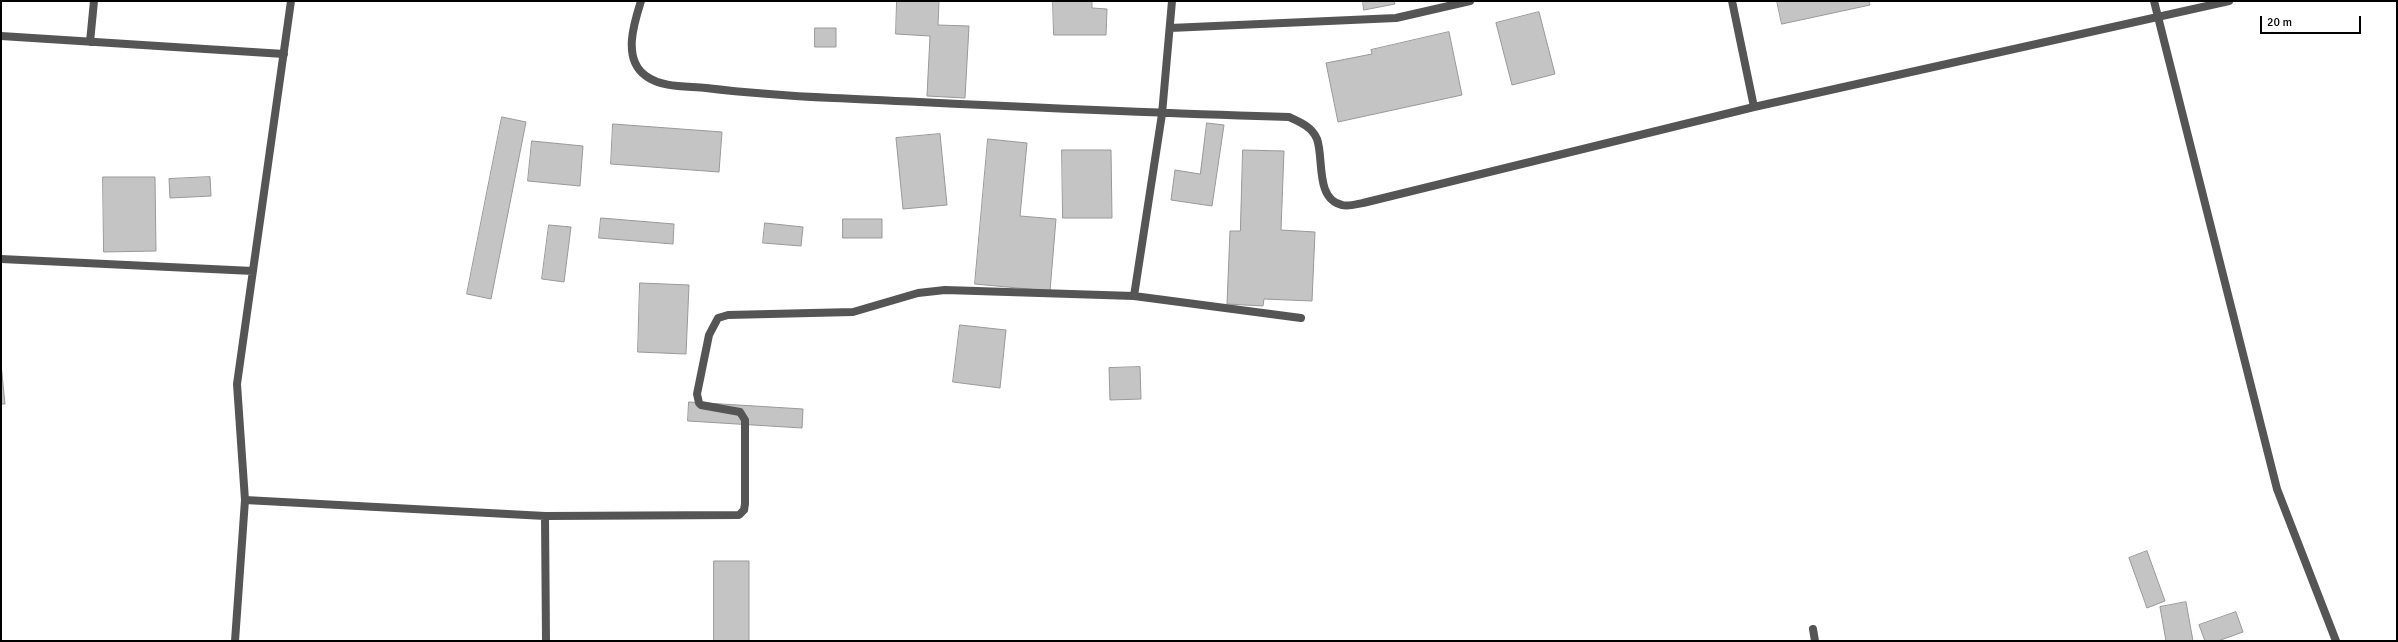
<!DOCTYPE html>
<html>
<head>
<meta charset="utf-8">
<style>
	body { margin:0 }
	#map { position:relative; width:2398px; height:642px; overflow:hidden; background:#fff; font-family:Signika,sans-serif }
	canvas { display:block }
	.frame { position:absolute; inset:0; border:2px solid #000; pointer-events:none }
	.scale { position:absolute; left:2260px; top:16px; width:101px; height:18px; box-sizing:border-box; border:2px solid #000; border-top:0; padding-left:5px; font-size:12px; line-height:14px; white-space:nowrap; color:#000; -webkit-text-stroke:3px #fff; paint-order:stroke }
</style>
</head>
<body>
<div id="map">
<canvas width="2398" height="642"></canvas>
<div class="frame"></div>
<div class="scale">20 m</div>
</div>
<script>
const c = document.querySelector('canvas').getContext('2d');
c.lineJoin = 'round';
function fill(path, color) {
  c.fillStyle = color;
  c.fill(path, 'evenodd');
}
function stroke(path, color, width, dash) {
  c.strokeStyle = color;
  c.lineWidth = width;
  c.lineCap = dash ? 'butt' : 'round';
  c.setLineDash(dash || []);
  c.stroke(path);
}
const building = new Path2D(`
	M 897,1 L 939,1 L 938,25 L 969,26 L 965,98 L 927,96 L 930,36 L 896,34 Z
	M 1053,1 L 1092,1 L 1092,8 L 1107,9 L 1106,35 L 1054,35 Z
	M 1363,1 L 1394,1 L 1395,4 L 1364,10 Z
	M 1777,1 L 1869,1 L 1870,5 L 1782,24 Z
	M 1539,12 L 1555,74 L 1512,85 L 1496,23 Z
	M 815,28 L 836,28 L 836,47 L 815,47 Z
	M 1449,32 L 1462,95 L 1338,122 L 1326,63 L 1372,54 L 1371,50 Z
	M 502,117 L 526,122 L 491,299 L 467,294 Z
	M 1207,123 L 1224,125 L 1212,206 L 1171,200 L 1175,170 L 1200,174 Z
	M 613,124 L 722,132 L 719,172 L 611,164 Z
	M 940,134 L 947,205 L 903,209 L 896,138 Z
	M 988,139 L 1027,143 L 1020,216 L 1056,219 L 1050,291 L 975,284 Z
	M 532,141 L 583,146 L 580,186 L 528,181 Z
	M 1062,150 L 1111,150 L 1112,218 L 1063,218 Z
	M 1243,150 L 1284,151 L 1281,230 L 1315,232 L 1312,301 L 1264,299 L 1263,306 L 1227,304 L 1230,231 L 1240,231 Z
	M 103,177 L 155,177 L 156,251 L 104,252 Z
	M 210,177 L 211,196 L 170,198 L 169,179 Z
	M 601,218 L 674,224 L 673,244 L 599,238 Z
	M 843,219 L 882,219 L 882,238 L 843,238 Z
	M 765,223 L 803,227 L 801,246 L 763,243 Z
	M 549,225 L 571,227 L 564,282 L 542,279 Z
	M 640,283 L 689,285 L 686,354 L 638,352 Z
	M 960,325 L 1006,330 L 1000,388 L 953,382 Z
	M 1,364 L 5,404 L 1,404 Z
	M 1140,367 L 1141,399 L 1110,400 L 1109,368 Z
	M 689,402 L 803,409 L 802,428 L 688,421 Z
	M 2147,551 L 2165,601 L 2147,608 L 2129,558 Z
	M 714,561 L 749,561 L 749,641 L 714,641 Z
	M 2186,602 L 2193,641 L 2166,641 L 2160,607 Z
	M 2236,612 L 2243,632 L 2218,641 L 2205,641 L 2199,625 Z`);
const street = new Path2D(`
	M 291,1 L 237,384 L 245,500 L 545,516 L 739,515 L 744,510 L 745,504 L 745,420 L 740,412 L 701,405 L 699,403 L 697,394 L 709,335 L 718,318 L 728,315 L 853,312 L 918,293 L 945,290 L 1134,296 L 1301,318
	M 641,1 C 634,23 622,59 646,76 C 662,88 687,86 706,88 C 748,93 790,96 833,98 C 985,105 1137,113 1289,117 C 1300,122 1312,127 1317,139 C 1324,158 1315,199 1342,205 C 1348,207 1357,204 1363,203 L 1754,107 L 2229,1
	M 1732,1 L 1754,107
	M 2154,1 L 2277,489 L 2336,641
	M 1170,28 L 1396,18 L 1470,1
	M 1,36 L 284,54
	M 90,42 L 94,1
	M 1,259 L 253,271
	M 1134,296 L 1162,114 L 1172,1
	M 545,516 L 546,641
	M 1813,629 L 1815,641
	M 235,641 L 245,500`);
fill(building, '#c4c4c4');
stroke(building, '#999', 1);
stroke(street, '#555', 8);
</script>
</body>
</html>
